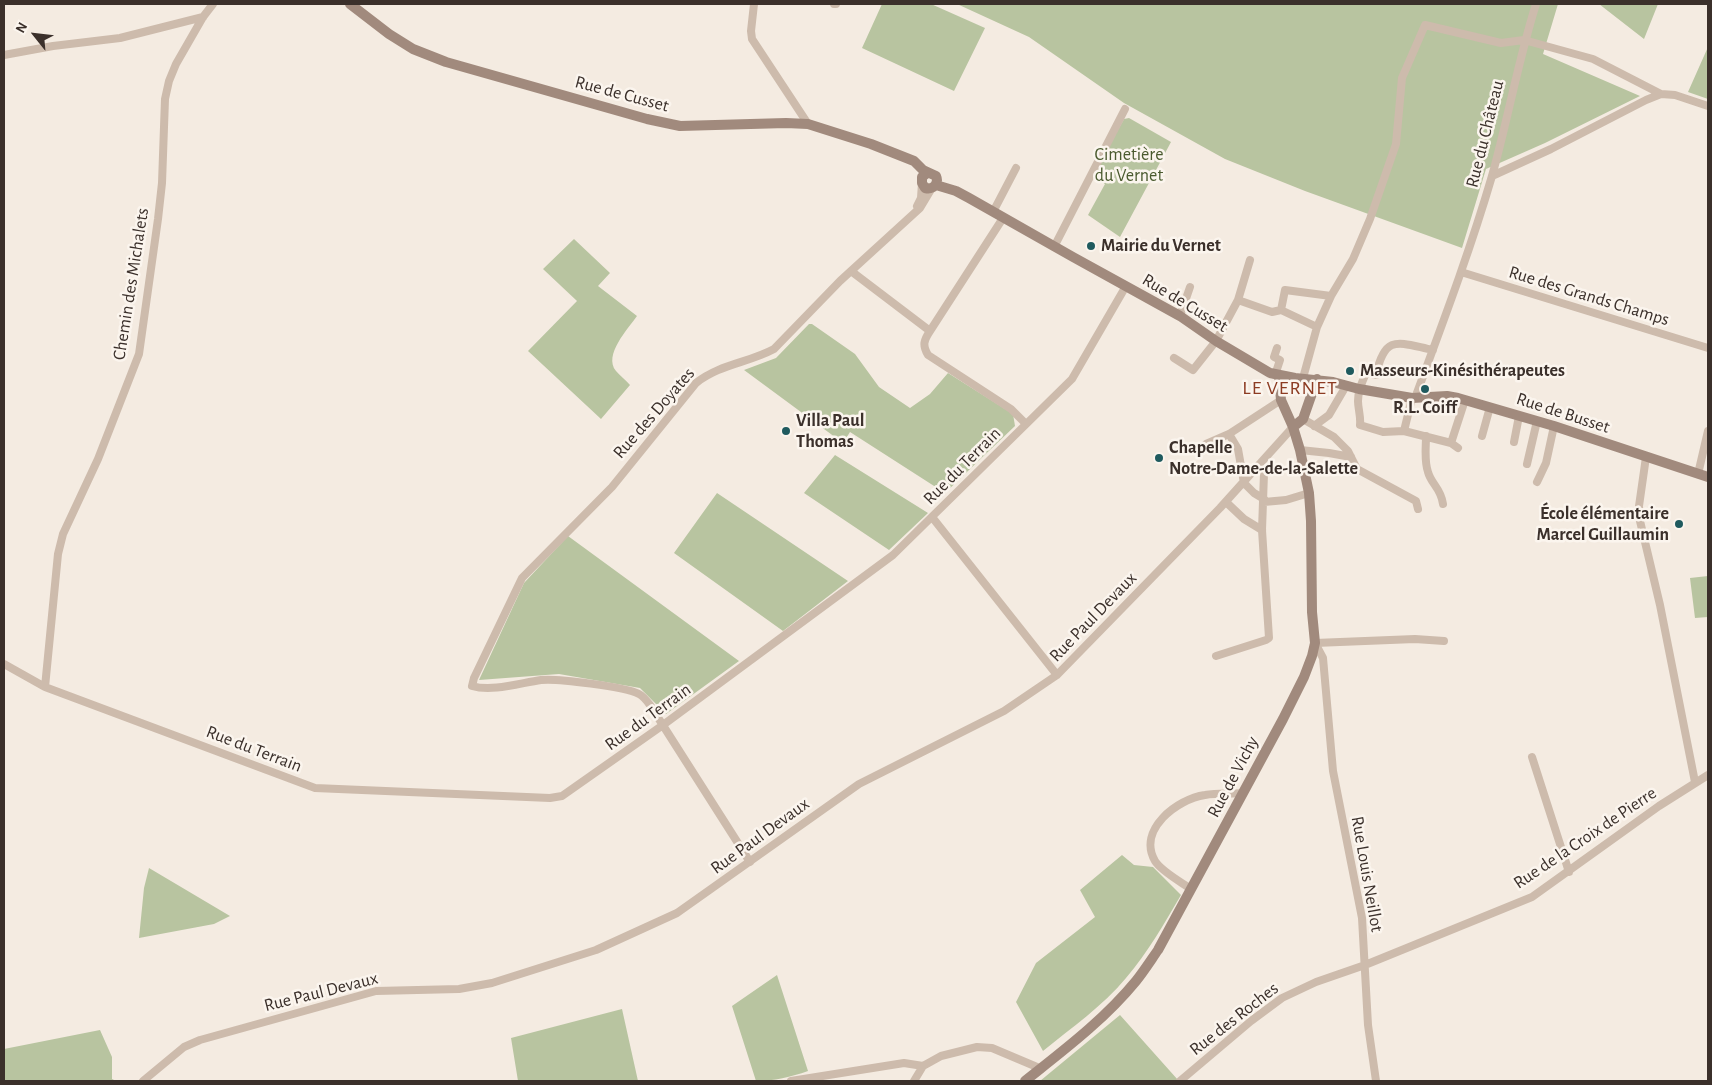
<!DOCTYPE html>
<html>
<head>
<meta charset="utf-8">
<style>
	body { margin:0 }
	#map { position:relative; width:1712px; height:1085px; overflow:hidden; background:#f4ebe1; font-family:"Alegreya Sans",sans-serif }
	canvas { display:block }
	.frame { position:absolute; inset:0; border:5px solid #3b302b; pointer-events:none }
	.north { position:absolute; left:10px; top:10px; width:50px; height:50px; -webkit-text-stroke:4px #fbf5ee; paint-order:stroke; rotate:299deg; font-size:14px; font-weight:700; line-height:20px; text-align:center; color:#3b302b }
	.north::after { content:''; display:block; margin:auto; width:18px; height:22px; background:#3b302b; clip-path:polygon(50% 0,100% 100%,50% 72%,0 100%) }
</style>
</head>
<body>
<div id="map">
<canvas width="1712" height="1085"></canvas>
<div class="frame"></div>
<div class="north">N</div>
</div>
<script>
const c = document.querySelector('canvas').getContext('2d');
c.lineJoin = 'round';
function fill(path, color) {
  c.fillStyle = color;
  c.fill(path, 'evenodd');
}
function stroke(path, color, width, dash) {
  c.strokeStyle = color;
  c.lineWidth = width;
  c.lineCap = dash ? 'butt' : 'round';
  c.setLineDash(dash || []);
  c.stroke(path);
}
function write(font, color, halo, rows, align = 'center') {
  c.font = font + ' "Alegreya Sans",sans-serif';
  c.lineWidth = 5;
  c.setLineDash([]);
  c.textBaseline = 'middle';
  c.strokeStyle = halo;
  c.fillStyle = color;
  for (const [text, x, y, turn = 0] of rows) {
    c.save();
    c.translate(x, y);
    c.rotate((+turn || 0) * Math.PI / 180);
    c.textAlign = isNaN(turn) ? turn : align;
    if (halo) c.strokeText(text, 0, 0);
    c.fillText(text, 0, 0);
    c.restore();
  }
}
const green = new Path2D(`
	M 882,4 L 931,4 L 985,28 L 954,91 L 862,48 Z
	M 957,4 L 1558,4 L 1543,54 L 1640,96 L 1545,143 L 1486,169 L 1462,248 L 1305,191 L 1225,159 L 1124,103 L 1029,37 Z
	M 1599,4 L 1658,4 L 1644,39 Z
	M 1708,47 L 1708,99 L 1688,92 Z
	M 1129,118 L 1171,142 L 1120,237 L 1088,215 L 1105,184 L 1092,176 L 1124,119 Z
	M 574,239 L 610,273 L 598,286 L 637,316 C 628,329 603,355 616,371 C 620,376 626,380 630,385 L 601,419 L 528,351 L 577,301 L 543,269 Z
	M 809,324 L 812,324 L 855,354 L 879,387 L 910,408 L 930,394 L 948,373 L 1013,414 L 1015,426 L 945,493 L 850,432 L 843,443 L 744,370 L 776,358 Z
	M 835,455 L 928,513 L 889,550 L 804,493 Z
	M 717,493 L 848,581 L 783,631 L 674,553 Z
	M 568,536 L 739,661 L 666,714 L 640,688 L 559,674 L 479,680 L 524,583 Z
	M 1708,576 L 1708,617 L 1695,618 L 1690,578 Z
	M 1122,855 L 1134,865 L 1153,867 L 1181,895 C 1164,924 1148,952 1126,978 C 1103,1006 1071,1028 1043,1051 L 1016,1002 L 1036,963 L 1095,917 L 1080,890 Z
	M 149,868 L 230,916 L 214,924 L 139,938 L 144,888 Z
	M 777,975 L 808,1071 C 791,1077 774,1081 756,1081 L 732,1006 Z
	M 622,1009 L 638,1081 L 518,1081 L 511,1038 Z
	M 1120,1015 L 1178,1080 L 1040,1081 Z
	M 100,1030 L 112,1057 L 112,1079 L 116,1081 L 4,1081 L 4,1049 Z`);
const street = new Path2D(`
	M 754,4 L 751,31 L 752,39 L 808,124
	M 834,4 L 836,4
	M 4,55 L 53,46 L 120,38 L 203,17
	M 1492,176 L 1551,149 L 1646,100 L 1661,94 L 1675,95 L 1708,106
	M 917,206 L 921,198 L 922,183
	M 993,212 L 1016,168
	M 1003,218 L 930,331 C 924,340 922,345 928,355 L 1011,409 L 1025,423
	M 1054,247 L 1125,109
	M 851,271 L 930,331
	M 1461,272 L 1708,348
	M 1238,300 L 1250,260
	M 1281,310 L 1285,290 L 1331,296
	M 1180,316 L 1190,287
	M 1433,350 C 1399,343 1385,333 1376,375 L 1366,373 C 1362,382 1358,391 1358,401 C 1358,409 1361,416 1360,425 L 1383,432 L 1404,431 L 1451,443 L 1458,448
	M 1174,358 L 1193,370 L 1216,341 L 1238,300 L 1272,312 L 1281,310 L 1317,327
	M 1275,375 L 1280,360 L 1274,357 L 1277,348
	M 1303,378 L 1317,327 L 1331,296 L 1353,259 L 1370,219 L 1396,144 L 1402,78 L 1425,25 L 1501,43 L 1524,40 L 1593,59 L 1661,94
	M 1415,398 C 1442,325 1470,251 1492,176 C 1508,119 1518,61 1536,4
	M 1303,419 L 1334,437 L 1348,451 L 1357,469 L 1416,501 L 1418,509
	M 1314,426 L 1329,415 L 1346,386
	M 1404,431 L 1412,398
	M 1229,434 L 1238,449 L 1244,483 L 1254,493 L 1264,499
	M 1426,436 C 1426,448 1424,461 1428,472 C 1431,484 1441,488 1443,504
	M 1482,436 L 1490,407
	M 1514,442 L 1519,416
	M 1451,443 L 1465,400
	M 1206,444 L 1229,434 L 1281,400
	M 1300,450 L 1329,453 L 1351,457
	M 1646,457 L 1639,506 L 1640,521 L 1660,605 L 1695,782
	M 1527,464 L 1537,421
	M 1698,474 L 1708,431
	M 1537,482 L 1546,463 L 1554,426
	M 1226,502 L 1244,519 L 1262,530
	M 1264,502 L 1286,500 L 1309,493
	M 932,517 L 1057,675
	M 1315,643 L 1323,658 L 1333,771 L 1362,918 L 1368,1025 L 1376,1081
	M 1315,643 L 1415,639 L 1444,641
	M 1216,656 L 1266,640 L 1269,638 L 1262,530 L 1264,473 L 1259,466
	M 4,664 L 45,687 L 315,788 L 550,798 L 562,796 L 663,725 L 893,555 L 1072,379 L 1126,286
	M 45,687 L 58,554 L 63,534 L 98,459 L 139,354 L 158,219 L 162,183 L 165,99 L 169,81 L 176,64 L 203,17 L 213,4
	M 1532,757 L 1569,872
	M 750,862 L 650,705 C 647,701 643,696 639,694 C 626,687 556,678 541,680 C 520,683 492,692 472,686 L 474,678 L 522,578 L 612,487 L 696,383 C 720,364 748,363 774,349 L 840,281 L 920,208 L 932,188
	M 1191,889 C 1181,882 1161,871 1155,861 C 1137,830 1177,799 1205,795 C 1217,793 1230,794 1243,793
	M 143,1081 L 184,1047 L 200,1040 L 376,991 L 459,989 L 492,983 L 596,950 L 677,913 L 859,784 L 1004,711 L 1057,675 L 1220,508 L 1293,427
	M 791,1081 L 904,1063 L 923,1066
	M 914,1081 L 923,1066 L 941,1056 L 977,1047 L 992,1048 L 1037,1067 L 1040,1070
	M 1180,1081 L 1251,1021 L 1282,998 L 1316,982 L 1365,965 L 1532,897 L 1659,806 L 1708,775`);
const secondary = new Path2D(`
	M 350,4 L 389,34 L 413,49 L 446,62 L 647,119 L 680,126 L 786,123 L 808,124 L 871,144 L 914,161 L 923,170 L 936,176 C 939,183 934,190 925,188 L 922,183 L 922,177 L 927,173
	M 936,185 L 956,191 L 969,198 L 1073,257 L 1180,316 L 1216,341 L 1270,373 L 1295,378 L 1333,382 L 1359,389 L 1412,398 L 1447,396 L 1458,398 L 1554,426 L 1708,477
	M 1293,427 L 1303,419 L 1317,379
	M 1025,1081 C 1064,1050 1104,1020 1136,981 C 1144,971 1151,960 1158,950 L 1283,719 L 1304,677 L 1312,656 L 1315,643 L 1312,612 L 1311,521 L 1309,493 L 1300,450 L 1293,427 L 1281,400 L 1279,376`);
const markers = [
	[1091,246,5,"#1f5a5e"],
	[1350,371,5,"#1f5a5e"],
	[1425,389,5,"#1f5a5e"],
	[786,431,5,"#1f5a5e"],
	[1159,458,5,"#1f5a5e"],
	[1679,524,5,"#1f5a5e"]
];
const streetNames = [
	["Rue de Cusset",622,94,15],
	["Rue du Château",1485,134,-76],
	["Chemin des Michalets",131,284,-81],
	["Rue des Grands Champs",1589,296,17],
	["Rue de Cusset",1185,303,31],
	["Rue des Doyates",654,413,-49],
	["Rue de Busset",1563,413,18],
	["Rue du Terrain",962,466,-45],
	["Rue Paul Devaux",1093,617,-46],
	["Rue du Terrain",648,717,-36],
	["Rue du Terrain",254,749,21],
	["Rue de Vichy",1233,777,-62],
	["Rue Paul Devaux",760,836,-36],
	["Rue de la Croix de Pierre",1585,838,-34],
	["Rue Louis Neillot",1367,874,80],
	["Rue Paul Devaux",321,992,-14],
	["Rue des Roches",1234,1019,-38]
];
const parkNames = [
	["Cimetière",1129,155],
	["du Vernet",1129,176]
];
const poiNames = [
	["Mairie du Vernet",1101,246],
	["Masseurs-Kinésithérapeutes",1360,371],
	["R.L. Coiff",1425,408,"center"],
	["Villa Paul",796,421],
	["Thomas",796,442],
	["Chapelle",1169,448],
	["Notre-Dame-de-la-Salette",1169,469],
	["École élémentaire",1669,514,"right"],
	["Marcel Guillaumin",1669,535,"right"]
];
const quarterNames = [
	["LE VERNET",1290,388]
];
fill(green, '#b8c4a0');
stroke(street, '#cdbbac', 8);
stroke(secondary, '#a18a7d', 10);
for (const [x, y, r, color] of markers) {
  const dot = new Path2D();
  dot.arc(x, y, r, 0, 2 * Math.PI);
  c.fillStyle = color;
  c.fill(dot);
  stroke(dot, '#fbf5ee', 2);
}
write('18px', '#3b302b', '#fbf5ee', streetNames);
write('18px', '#4a5a2e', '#fbf5ee', parkNames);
write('bold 18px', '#3b302b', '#fbf5ee', poiNames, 'left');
c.letterSpacing = '1px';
write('20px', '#8c3b22', '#fbf5ee', quarterNames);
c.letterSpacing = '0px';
</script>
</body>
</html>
